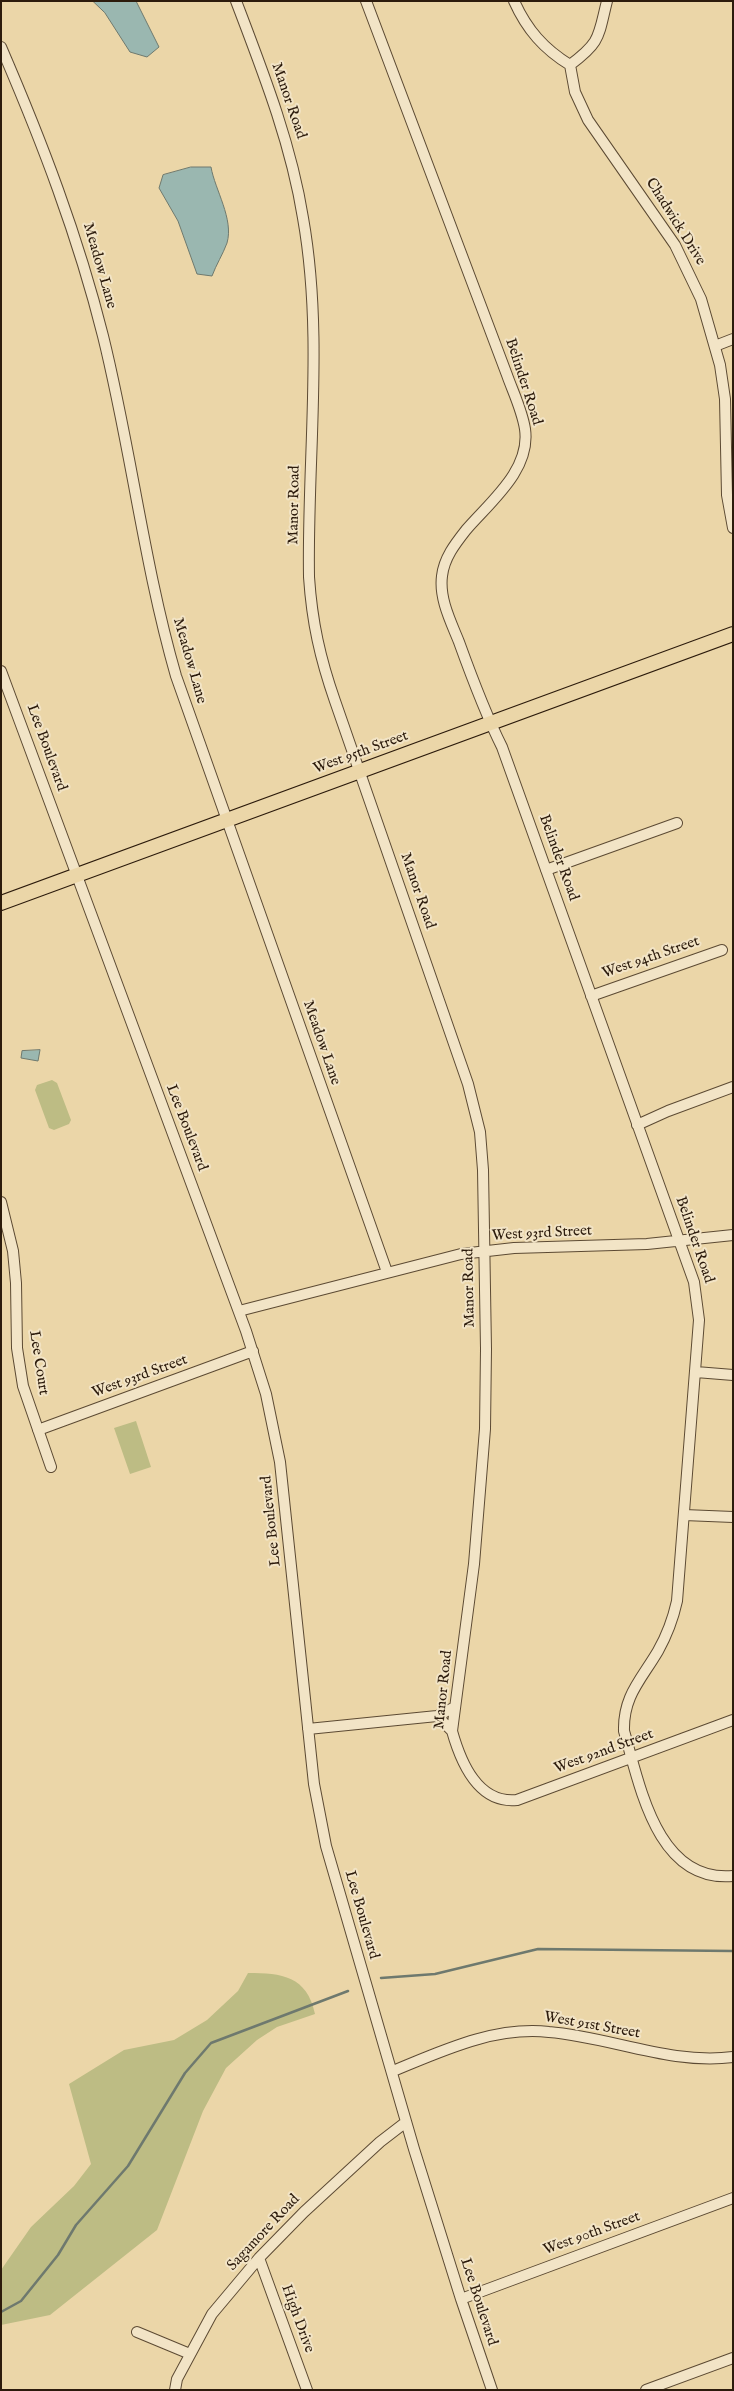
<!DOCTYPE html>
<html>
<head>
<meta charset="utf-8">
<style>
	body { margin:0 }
	#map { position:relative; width:734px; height:2391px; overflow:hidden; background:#ebd6a8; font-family:"IM FELL English",serif }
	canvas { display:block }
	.frame { position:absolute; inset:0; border:2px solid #2c1b0c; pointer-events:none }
</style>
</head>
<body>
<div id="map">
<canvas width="734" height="2391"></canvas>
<div class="frame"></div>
</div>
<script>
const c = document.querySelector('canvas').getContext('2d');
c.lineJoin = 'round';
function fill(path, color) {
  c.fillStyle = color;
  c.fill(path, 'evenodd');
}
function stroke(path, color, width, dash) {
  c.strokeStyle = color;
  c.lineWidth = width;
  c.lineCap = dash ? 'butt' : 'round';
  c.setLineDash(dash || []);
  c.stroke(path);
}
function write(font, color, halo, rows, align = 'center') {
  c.font = font + ' "IM FELL English",serif';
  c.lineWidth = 4;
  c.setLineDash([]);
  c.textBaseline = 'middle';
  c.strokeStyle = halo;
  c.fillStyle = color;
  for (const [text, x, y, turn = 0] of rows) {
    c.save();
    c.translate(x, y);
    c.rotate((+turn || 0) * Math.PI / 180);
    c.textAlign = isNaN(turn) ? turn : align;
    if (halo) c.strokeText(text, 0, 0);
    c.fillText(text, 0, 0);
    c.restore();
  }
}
const green = new Path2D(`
	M 52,1080 L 57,1083 L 71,1120 L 69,1124 L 54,1130 L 49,1128 L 35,1090 L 37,1085 Z
	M 136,1421 L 151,1467 L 130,1474 L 114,1428 Z
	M 248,1973 C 282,1973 307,1976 315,2014 L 277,2027 L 257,2040 L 226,2068 L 203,2111 L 157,2230 L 50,2315 L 1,2325 L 1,2270 L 31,2227 L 74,2186 L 91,2164 L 69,2084 L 124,2050 L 174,2040 L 207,2020 L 238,1991 Z`);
const water = new Path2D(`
	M 93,1 L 136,1 L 159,47 L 147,57 L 130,52 L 105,13 Z
	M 191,167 L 211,167 C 215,190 234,219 227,243 C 223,254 216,265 212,276 L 197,274 L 178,221 L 159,188 L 163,175 Z
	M 40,1050 L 38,1061 L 21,1058 L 22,1051 Z`);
const stream = new Path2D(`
	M 381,1978 L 435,1974 L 538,1949 L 733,1951
	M 1,2312 L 21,2301 L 58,2255 L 76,2225 L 128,2166 L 185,2073 L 211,2043 L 348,1991`);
const minor = new Path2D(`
	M 236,1 C 263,72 291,143 303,218 C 324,336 307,458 309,577 C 312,622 320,658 335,701 L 468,1084 L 480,1132 L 483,1170 L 486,1349 L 485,1429 L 474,1564 L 452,1731 C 461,1763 478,1804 517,1800 L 733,1720
	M 366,1 L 507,375 C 513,392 522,410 525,429 C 531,470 490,502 466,530 C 455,544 444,558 442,576 C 439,599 451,622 459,642 C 472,678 485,713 502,747 L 694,1282 L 699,1320 L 677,1601 C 673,1619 667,1635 658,1651 C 641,1680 623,1696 624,1731 C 640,1786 657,1883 733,1876
	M 514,1 C 527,30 544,49 570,65
	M 1,47 C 42,142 78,236 103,336 C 131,449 144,565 176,676 L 387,1272
	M 570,65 L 575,92 L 588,120 L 675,245 L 701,299 L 720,365 L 725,399 L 727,495 L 733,528
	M 570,65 C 601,42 598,37 607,1
	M 715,346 L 733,339
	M 1,671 L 246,1331 L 266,1394 L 280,1462 L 314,1784 L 326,1846 L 414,2149 L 461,2299 L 492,2390
	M 546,870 L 677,823
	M 591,996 L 722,950
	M 637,1125 L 668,1111 L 733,1087
	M 1,1202 L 13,1251 L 16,1283 L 17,1348 L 23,1386 L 51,1467
	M 239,1311 L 461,1254 L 514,1248 L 647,1244 L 733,1235
	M 696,1372 L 733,1375
	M 38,1430 L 253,1351
	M 684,1515 L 733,1517
	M 437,1716 L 452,1731
	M 308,1729 L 437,1716 L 455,1707
	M 393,2071 C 442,2051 494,2026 549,2032 C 611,2037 670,2065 733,2057
	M 259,2258 L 307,2390
	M 461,2299 L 733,2198
	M 137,2332 L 190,2354
	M 175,2390 L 177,2379 L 212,2314 L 259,2258 L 304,2212 L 380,2142 L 406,2122
	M 646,2390 L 733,2358`);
const major = new Path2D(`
	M 1,903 L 733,634`);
const streetNames = [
	["Manor Road",288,101,71],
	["Chadwick Drive",675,222,58],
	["Meadow Lane",99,266,74],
	["Belinder Road",523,382,72],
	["Manor Road",295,505,-89],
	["Meadow Lane",189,661,74],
	["Lee Boulevard",46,748,70],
	["West 95th Street",361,753,-20],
	["Belinder Road",558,858,70],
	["Manor Road",417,891,71],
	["West 94th Street",651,958,-19],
	["Meadow Lane",321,1043,71],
	["Lee Boulevard",186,1128,69],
	["West 93rd Street",542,1234,-3],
	["Belinder Road",694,1240,71],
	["Manor Road",470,1288,-91],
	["Lee Court",38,1363,81],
	["West 93rd Street",140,1377,-20],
	["Lee Boulevard",272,1521,-96],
	["Manor Road",444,1690,-84],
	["West 92nd Street",604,1752,-20],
	["Lee Boulevard",361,1915,74],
	["West 91st Street",592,2026,10],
	["Sagamore Road",264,2233,-47],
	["West 90th Street",592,2234,-20],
	["Lee Boulevard",478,2302,72],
	["High Drive",297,2319,70]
];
fill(green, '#bdbc84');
fill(water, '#9ab7b0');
stroke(water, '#6e796e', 1);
stroke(stream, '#6e796e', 2.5);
stroke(minor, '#5c4a33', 12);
stroke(major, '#2c1b0c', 16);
stroke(minor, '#f2e4c6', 10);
stroke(major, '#ebd6a8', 14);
write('15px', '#2c1b0c', '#f2e4c6', streetNames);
</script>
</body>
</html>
